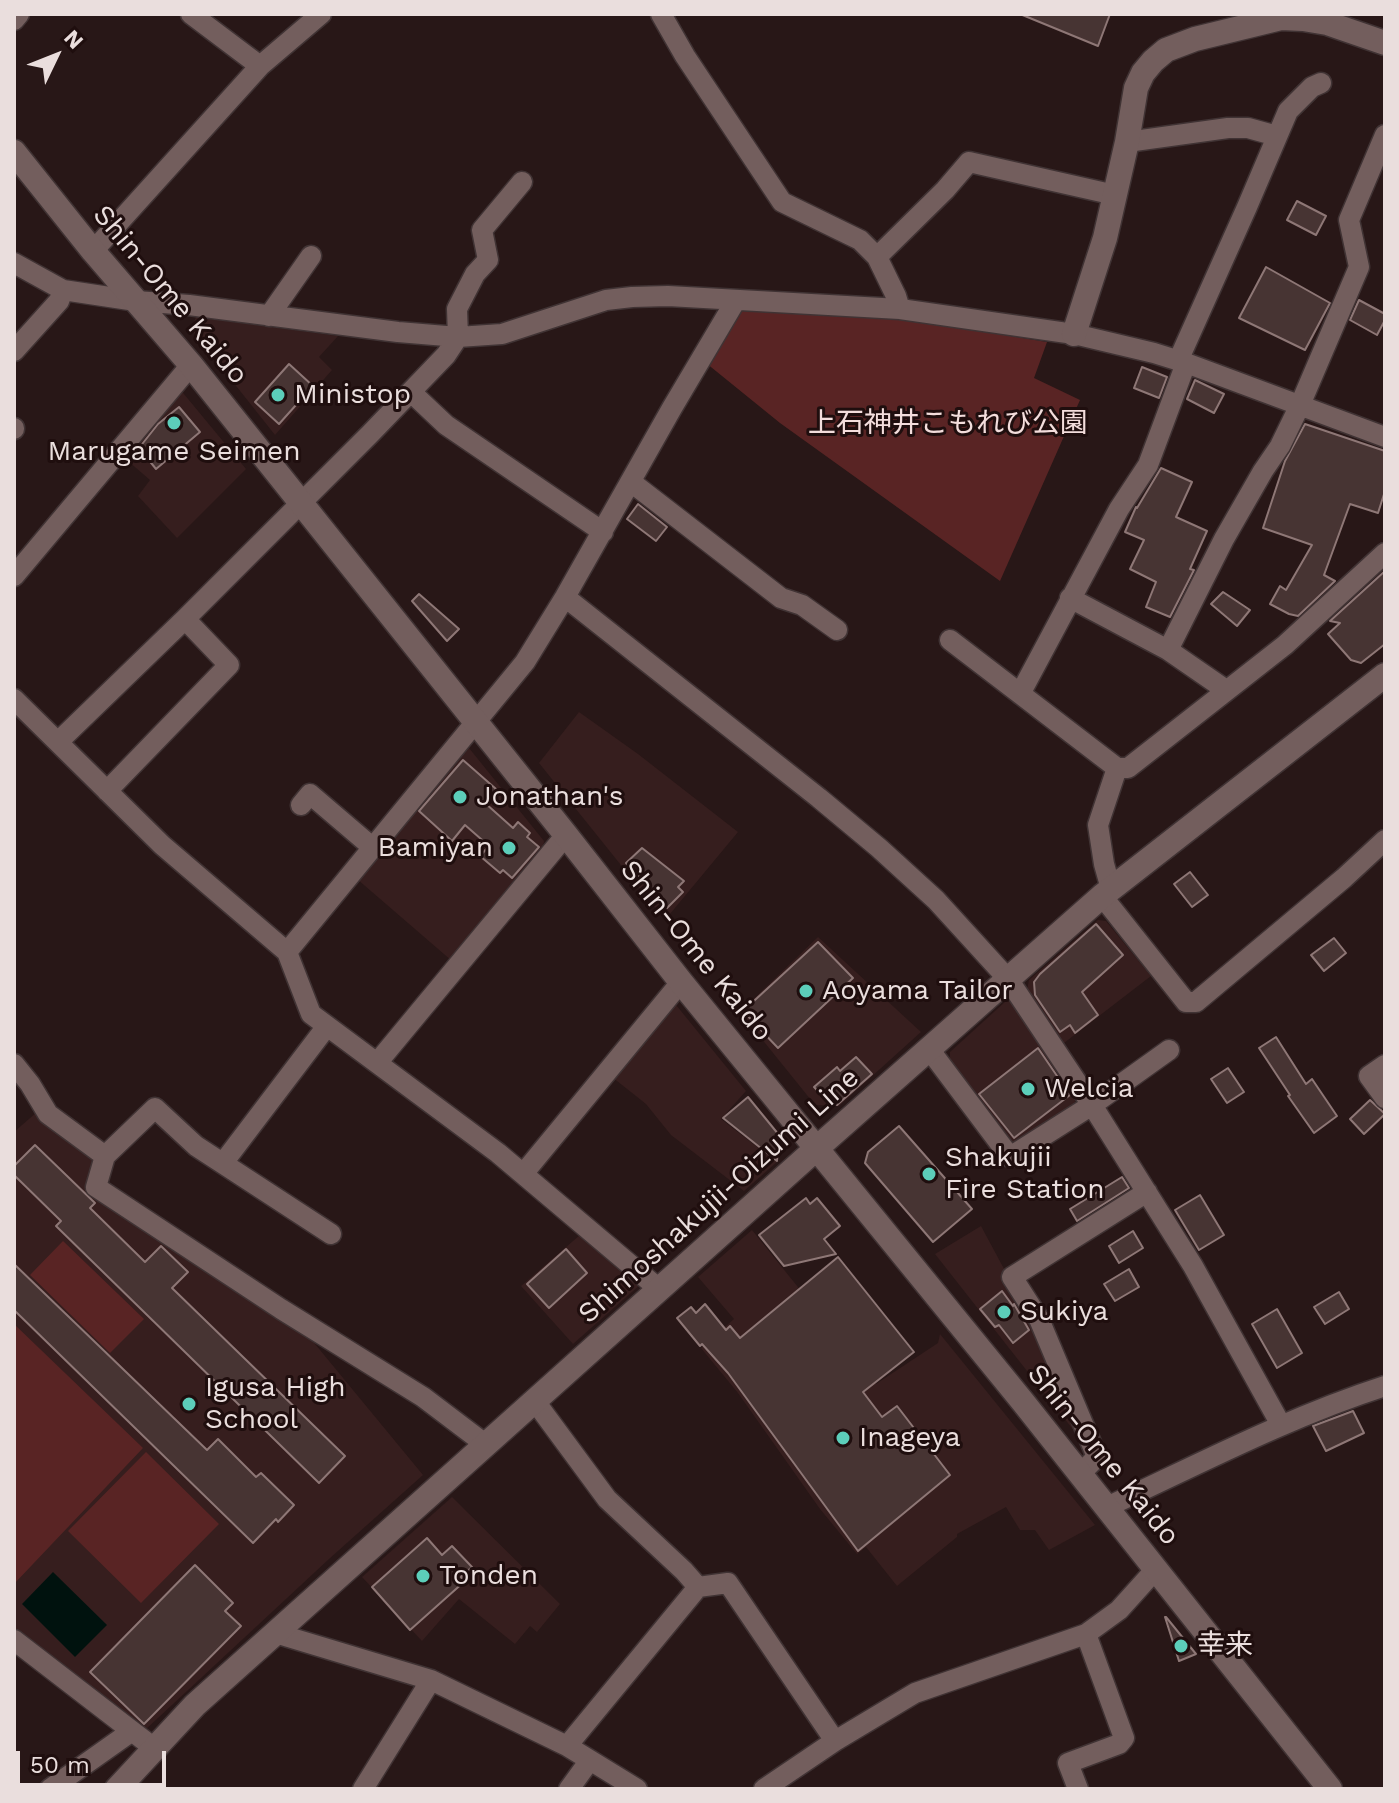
<!DOCTYPE html>
<html>
<head>
<meta charset="utf-8">
<style>
	body { margin:0 }
	#map { position:relative; width:1399px; height:1803px; overflow:hidden; background:#281717; font-family:"Work Sans",sans-serif }
	canvas { display:block }
	.frame { position:absolute; inset:0; border:16px solid #eadedd; pointer-events:none }
	.north { position:absolute; left:16px; top:16px; width:80px; height:80px; -webkit-text-stroke:6px #1f0e0e; paint-order:stroke; rotate:47deg; font-size:22px; font-weight:700; line-height:32px; text-align:center; color:#eadedd }
	.north::after { content:''; display:block; margin:auto; width:28px; height:36px; background:#eadedd; clip-path:polygon(50% 0,100% 100%,50% 72%,0 100%) }
	.scale { position:absolute; left:16px; top:1751px; width:150px; height:36px; box-sizing:border-box; border:4px solid #eadedd; border-top:0; padding-left:10px; font-size:24px; line-height:28px; white-space:nowrap; color:#eadedd; -webkit-text-stroke:6px #1f0e0e; paint-order:stroke }
</style>
</head>
<body>
<div id="map">
<canvas width="1399" height="1803"></canvas>
<div class="frame"></div>
<div class="north">N</div>
<div class="scale">50 m</div>
</div>
<script>
const c = document.querySelector('canvas').getContext('2d');
c.lineJoin = 'round';
function fill(path, color) {
  c.fillStyle = color;
  c.fill(path, 'evenodd');
}
function stroke(path, color, width, dash) {
  c.strokeStyle = color;
  c.lineWidth = width;
  c.lineCap = dash ? 'butt' : 'round';
  c.setLineDash(dash || []);
  c.stroke(path);
}
function write(font, color, halo, rows, align = 'center') {
  c.font = font + ' "Work Sans","Noto Sans JP",sans-serif';
  c.lineWidth = 6;
  c.setLineDash([]);
  c.textBaseline = 'middle';
  c.strokeStyle = halo;
  c.fillStyle = color;
  for (const [text, x, y, turn = 0] of rows) {
    c.save();
    c.translate(x, y);
    c.rotate((+turn || 0) * Math.PI / 180);
    c.textAlign = isNaN(turn) ? turn : align;
    if (halo) c.strokeText(text, 0, 0);
    c.fillText(text, 0, 0);
    c.restore();
  }
}
const built = new Path2D(`
	M 196,317 L 338,336 L 319,357 L 332,370 L 275,435 L 191,329 Z
	M 179,388 L 246,469 L 177,538 L 138,496 L 150,480 L 121,455 Z
	M 579,712 L 638,754 L 738,832 L 665,920 L 539,763 Z
	M 469,748 L 544,841 L 543,849 L 452,961 L 357,879 Z
	M 1098,920 L 1106,921 L 1151,976 L 1064,1043 L 1027,990 L 1029,980 Z
	M 818,937 L 921,1032 L 839,1106 L 815,1105 L 740,1012 Z
	M 672,1000 L 746,1091 L 721,1119 L 777,1162 L 744,1191 L 671,1135 L 646,1104 L 612,1077 Z
	M 1006,1001 L 1015,1003 L 1077,1092 L 1073,1110 L 1021,1142 L 1012,1141 L 950,1060 L 950,1052 Z
	M 37,1112 L 99,1161 L 90,1187 L 306,1333 L 423,1475 L 329,1559 L 144,1731 L 14,1630 L 14,1132 Z
	M 981,1226 L 1032,1321 L 1086,1446 L 935,1254 Z
	M 752,1230 L 876,1384 L 938,1343 L 940,1334 L 1095,1525 L 1049,1550 L 1035,1530 L 1020,1530 L 1006,1507 L 957,1534 L 957,1537 L 897,1586 L 866,1547 L 857,1554 L 820,1509 L 738,1393 L 701,1348 L 734,1319 L 698,1277 Z
	M 580,1235 L 641,1284 L 573,1344 L 521,1286 Z
	M 452,1497 L 560,1604 L 537,1632 L 530,1626 L 515,1644 L 459,1599 L 422,1641 L 362,1577 Z`);
const green = new Path2D(`
	M 742,308 L 895,317 L 1047,342 L 1034,378 L 1080,400 L 1000,581 L 780,423 L 706,363 Z
	M 63,1241 L 144,1319 L 110,1353 L 30,1275 Z
	M 14,1324 L 143,1448 L 14,1584 Z
	M 146,1452 L 219,1524 L 141,1603 L 68,1531 Z`);
const water = new Path2D(`
	M 53,1572 L 107,1625 L 75,1657 L 22,1604 Z`);
const building = new Path2D(`
	M 1020,14 L 1110,14 L 1098,46 Z
	M 1297,201 L 1326,216 L 1316,235 L 1287,220 Z
	M 1266,267 L 1330,303 L 1305,350 L 1239,318 Z
	M 1359,300 L 1385,314 L 1385,320 L 1377,335 L 1350,320 Z
	M 289,364 L 313,386 L 279,424 L 255,402 Z
	M 1142,367 L 1167,377 L 1159,398 L 1134,388 Z
	M 1195,380 L 1224,394 L 1214,413 L 1187,399 Z
	M 179,407 L 200,432 L 156,469 L 139,448 L 158,424 Z
	M 1305,424 L 1385,451 L 1385,491 L 1378,513 L 1350,504 L 1324,575 L 1335,581 L 1298,616 L 1289,614 L 1270,604 L 1280,586 L 1286,590 L 1312,545 L 1263,528 L 1285,461 Z
	M 1161,468 L 1192,482 L 1176,517 L 1207,531 L 1190,569 L 1194,570 L 1170,617 L 1146,607 L 1156,582 L 1130,569 L 1144,540 L 1125,532 L 1136,507 L 1137,508 Z
	M 638,504 L 667,527 L 656,541 L 627,519 Z
	M 1385,571 L 1385,644 L 1361,663 L 1351,660 L 1328,634 L 1340,623 L 1330,621 Z
	M 1223,592 L 1250,610 L 1237,626 L 1211,604 Z
	M 419,594 L 459,629 L 447,641 L 412,601 Z
	M 463,760 L 496,789 L 485,803 L 513,828 L 518,822 L 530,833 L 527,837 L 539,847 L 512,878 L 503,870 L 500,873 L 480,856 L 489,846 L 465,825 L 452,841 L 419,811 Z
	M 642,848 L 684,881 L 678,887 L 683,892 L 667,908 L 626,863 Z
	M 1190,872 L 1208,895 L 1192,907 L 1174,884 Z
	M 1096,924 L 1123,955 L 1082,992 L 1098,1015 L 1075,1033 L 1070,1025 L 1060,1032 L 1035,995 L 1034,982 L 1040,974 Z
	M 1334,938 L 1346,953 L 1324,971 L 1311,955 Z
	M 818,942 L 853,978 L 778,1048 L 743,1011 Z
	M 1276,1037 L 1306,1084 L 1312,1079 L 1337,1116 L 1314,1133 L 1288,1096 L 1290,1095 L 1259,1048 Z
	M 1038,1048 L 1070,1095 L 1014,1138 L 979,1094 Z
	M 856,1057 L 872,1074 L 837,1105 L 831,1105 L 814,1087 L 837,1067 L 840,1071 Z
	M 1228,1068 L 1244,1092 L 1227,1103 L 1211,1079 Z
	M 748,1097 L 779,1135 L 777,1161 L 723,1118 Z
	M 1370,1100 L 1385,1114 L 1364,1134 L 1350,1119 Z
	M 899,1126 L 972,1209 L 933,1242 L 865,1163 L 868,1152 Z
	M 35,1145 L 95,1203 L 90,1208 L 145,1262 L 161,1246 L 188,1272 L 172,1288 L 345,1456 L 319,1483 L 56,1226 L 61,1221 L 14,1175 L 14,1166 Z
	M 1122,1177 L 1129,1188 L 1077,1221 L 1070,1209 Z
	M 1200,1195 L 1224,1235 L 1199,1250 L 1175,1210 Z
	M 806,1198 L 810,1204 L 817,1198 L 840,1226 L 824,1239 L 836,1254 L 784,1266 L 759,1235 Z
	M 1133,1231 L 1143,1248 L 1119,1263 L 1109,1246 Z
	M 566,1249 L 587,1273 L 549,1308 L 527,1284 Z
	M 838,1257 L 914,1352 L 863,1392 L 882,1417 L 897,1406 L 950,1475 L 858,1551 L 728,1373 L 702,1344 L 700,1346 L 677,1318 L 691,1307 L 696,1313 L 705,1304 L 726,1330 L 730,1326 L 740,1338 Z
	M 14,1264 L 207,1450 L 218,1439 L 256,1477 L 261,1473 L 294,1505 L 278,1522 L 276,1519 L 253,1543 L 14,1310 Z
	M 1129,1269 L 1139,1287 L 1115,1301 L 1104,1284 Z
	M 1002,1291 L 1013,1306 L 1014,1304 L 1029,1330 L 1013,1343 L 999,1325 L 995,1327 L 980,1309 Z
	M 1339,1292 L 1349,1309 L 1325,1324 L 1314,1307 Z
	M 1277,1309 L 1302,1353 L 1277,1368 L 1252,1324 Z
	M 1353,1411 L 1364,1433 L 1326,1451 L 1313,1426 Z
	M 427,1538 L 442,1555 L 452,1546 L 472,1567 L 461,1577 L 465,1581 L 410,1630 L 372,1587 Z
	M 195,1565 L 233,1603 L 225,1611 L 241,1626 L 144,1724 L 90,1672 Z
	M 1165,1617 L 1166,1617 L 1196,1654 L 1179,1661 Z`);
const street = new Path2D(`
	M 191,14 L 260,66
	M 661,14 L 685,56 L 782,202 L 860,240 L 877,257 L 896,296 L 900,309
	M 14,20 L 19,14
	M 1127,142 L 1228,128 L 1248,128 L 1277,136
	M 93,251 L 260,66 L 321,14
	M 877,257 L 945,190 L 969,162 L 1115,195
	M 14,263 L 63,290 L 136,301 L 189,305 L 398,332 L 458,337 L 502,334 L 606,300 L 632,297 L 668,296 L 900,309 L 1074,334 L 1154,353 L 1186,363 L 1385,437
	M 269,316 L 311,256
	M 14,351 L 59,301 L 63,290
	M 1178,361 L 1247,207 L 1288,111 L 1312,87 L 1321,83
	M 411,392 L 446,425 L 603,532
	M 14,428 L 14,429
	M 631,482 L 781,598 L 802,605 L 837,630
	M 14,576 L 191,365
	M 565,597 L 819,798 L 879,848 L 936,900 L 1008,979 L 1092,1105 L 1193,1266 L 1281,1425
	M 1070,598 L 1168,650 L 1226,690
	M 950,640 L 1117,768 L 1128,768 L 1285,645 L 1385,553
	M 1168,650 L 1224,539 L 1263,471 L 1280,446 L 1300,405 L 1359,267 L 1349,220 L 1385,135
	M 1020,694 L 1119,509 L 1148,465 L 1186,363
	M 14,699 L 162,845 L 287,952 L 311,1014 L 498,1153 L 659,1289
	M 59,741 L 185,619 L 370,434 L 446,355 L 458,337 L 457,309 L 475,274 L 488,260 L 482,230 L 522,182
	M 107,791 L 229,665 L 185,619
	M 301,805 L 310,794 L 372,847
	M 1111,889 L 1104,864 L 1098,825 L 1117,768
	M 1102,896 L 1186,1002 L 1196,1002 L 1344,878 L 1385,840
	M 287,952 L 525,662 L 565,597 L 672,408 L 736,300
	M 929,1049 L 1010,1157 L 1092,1105 L 1169,1050
	M 377,1063 L 566,835
	M 14,1064 L 30,1084 L 48,1114 L 105,1156 L 96,1187 L 281,1309 L 423,1397 L 485,1444
	M 1385,1065 L 1369,1076 L 1385,1098
	M 105,1156 L 155,1108 L 196,1146 L 331,1234
	M 223,1163 L 327,1026
	M 523,1174 L 681,982
	M 534,1400 L 607,1499 L 684,1571 L 698,1587
	M 1080,1474 L 1097,1457 L 1039,1319 L 1012,1277 L 1147,1192
	M 1107,1507 C 1199,1464 1289,1417 1385,1386
	M 275,1633 L 431,1680 L 567,1746 L 637,1789
	M 14,1640 L 154,1748
	M 567,1746 L 698,1587 L 728,1583 L 835,1741
	M 50,1789 L 132,1731
	M 363,1789 L 431,1680
	M 569,1789 L 590,1760
	M 764,1789 L 835,1741 L 915,1693 L 1086,1634 L 1119,1610 L 1156,1569
	M 1078,1789 L 1068,1763 L 1119,1744 L 1124,1738 L 1086,1634`);
const secondary = new Path2D(`
	M 14,152 L 93,251 L 191,365 L 566,835 L 681,982 L 1023,1402 L 1330,1789
	M 1074,334 L 1105,238 L 1127,142 L 1136,88 L 1143,73 L 1153,61 L 1166,50 L 1195,39 L 1281,18 L 1303,19 L 1327,23 L 1385,43
	M 117,1789 L 195,1705 L 817,1148 L 1102,896 L 1385,675`);
const markers = [
	[278,395,8,"#5cceba"],
	[174,423,8,"#5cceba"],
	[460,797,8,"#5cceba"],
	[509,848,8,"#5cceba"],
	[806,991,8,"#5cceba"],
	[1028,1089,8,"#5cceba"],
	[929,1174,8,"#5cceba"],
	[1004,1312,8,"#5cceba"],
	[189,1404,8,"#5cceba"],
	[843,1438,8,"#5cceba"],
	[423,1576,8,"#5cceba"],
	[1181,1646,8,"#5cceba"]
];
const streetNames = [
	["Shin-Ome Kaido",170,295,50],
	["Shin-Ome Kaido",696,951,51],
	["Shimoshakujii-Oizumi Line",719,1196,-42],
	["Shin-Ome Kaido",1103,1455,51]
];
const poiNames = [
	["Ministop",294,395],
	["Marugame Seimen",174,452,"center"],
	["Jonathan's",476,797],
	["Bamiyan",493,848,"right"],
	["Aoyama Tailor",822,991],
	["Welcia",1044,1089],
	["Shakujii",945,1158],
	["Fire Station",945,1190],
	["Sukiya",1020,1312],
	["Igusa High",205,1388],
	["School",205,1420],
	["Inageya",859,1438],
	["Tonden",439,1576],
	["幸来",1197,1646]
];
const parkNames = [
	["上石神井こもれび公園",948,424]
];
fill(built, '#361e1e');
fill(green, '#592424');
fill(water, '#00120e');
fill(building, '#473433');
stroke(building, '#8e7776', 2);
stroke(street, '#403334', 23);
stroke(secondary, '#403334', 27);
stroke(street, '#735e5d', 20);
stroke(secondary, '#735e5d', 24);
for (const [x, y, r, color] of markers) {
  const dot = new Path2D();
  dot.arc(x, y, r, 0, 2 * Math.PI);
  c.fillStyle = color;
  c.fill(dot);
  stroke(dot, '#1f0e0e', 3);
}
write('28px', '#eadedd', '#1f0e0e', streetNames);
write('28px', '#eadedd', '#1f0e0e', poiNames, 'left');
write('28px', '#f3dddc', '#1f0e0e', parkNames);
</script>
</body>
</html>
